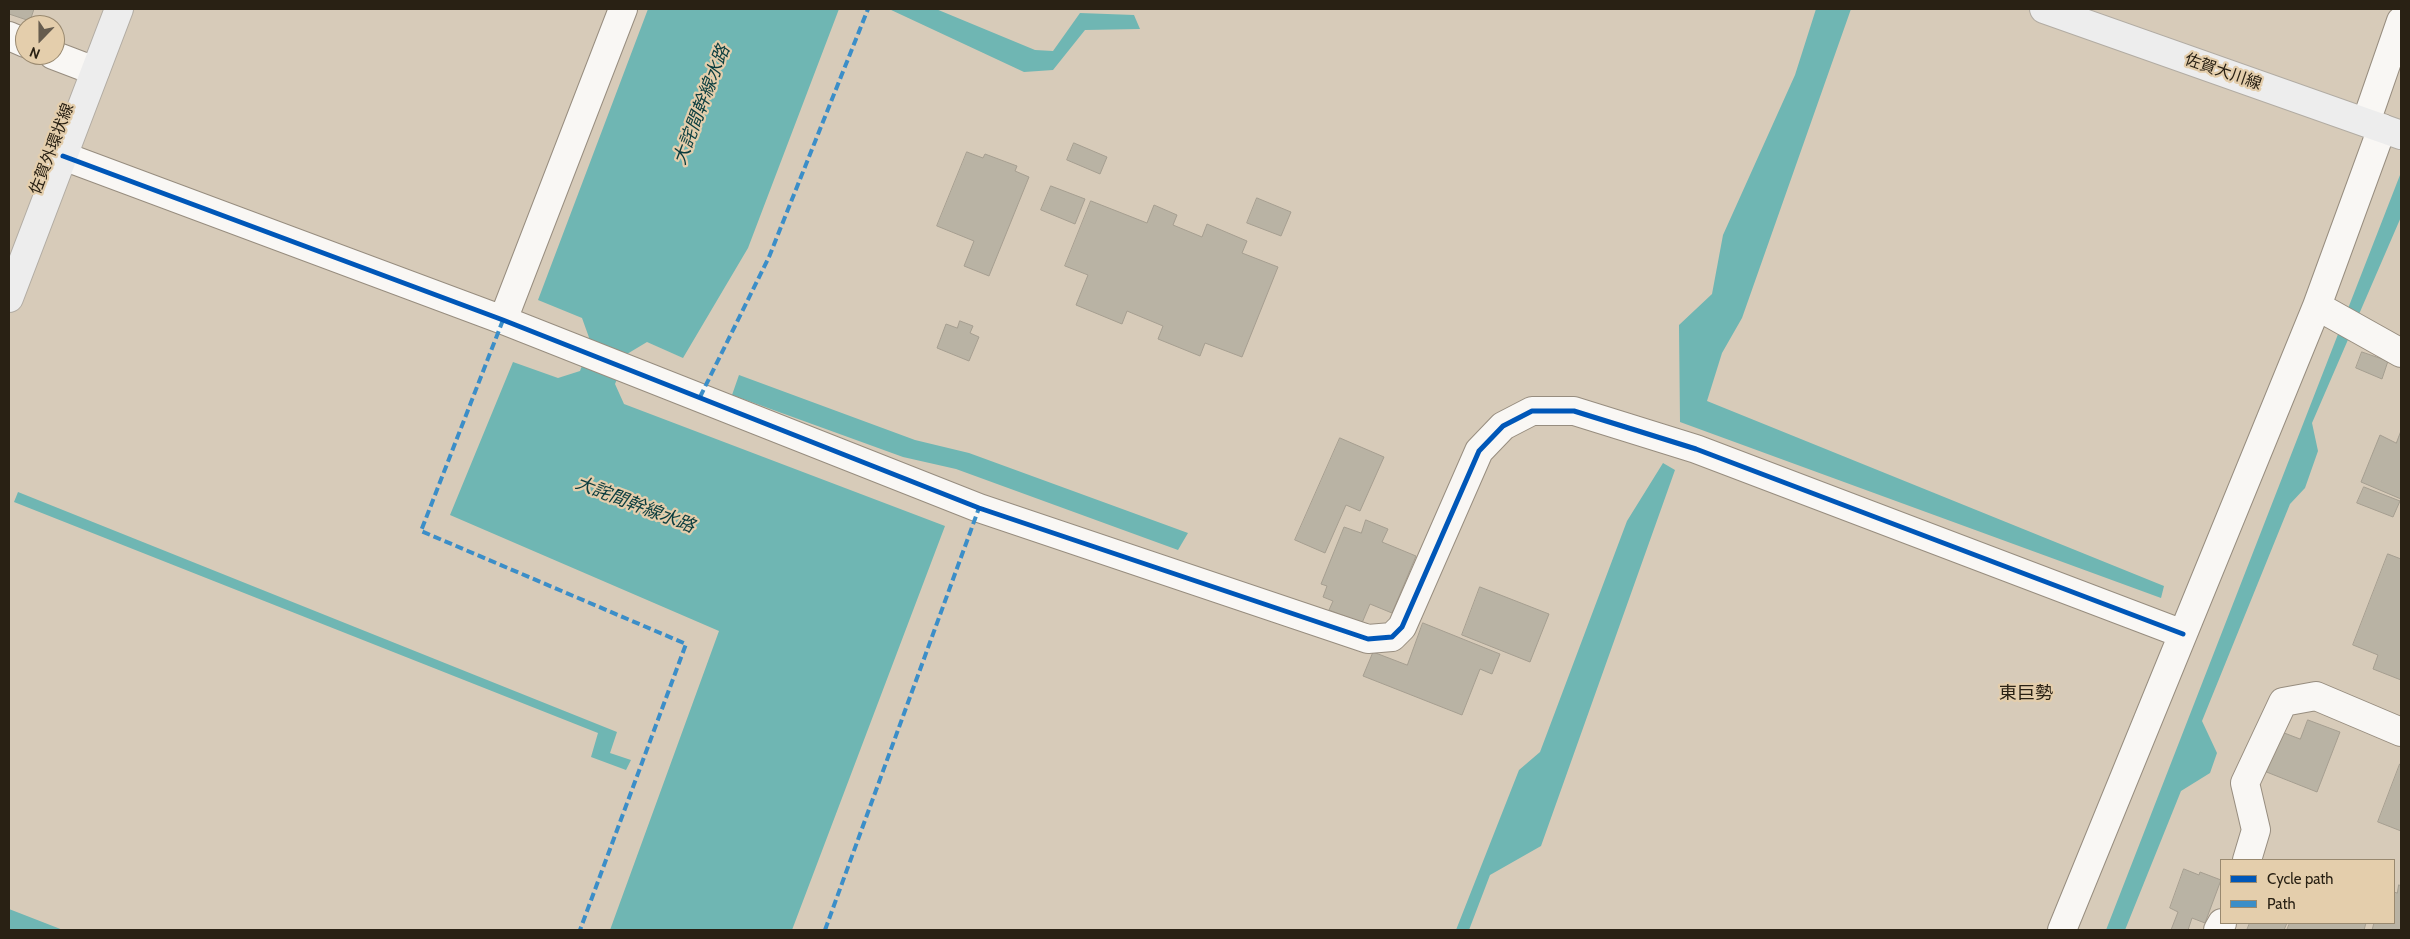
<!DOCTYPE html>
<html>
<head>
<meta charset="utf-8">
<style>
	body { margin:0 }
	#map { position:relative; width:2410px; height:939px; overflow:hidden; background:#d7cbb9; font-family:Cabin,sans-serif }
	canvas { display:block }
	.frame { position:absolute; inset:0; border:10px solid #292114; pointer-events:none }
	.legend { position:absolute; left:2220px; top:859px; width:175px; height:65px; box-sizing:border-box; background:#e4ceac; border:1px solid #99896f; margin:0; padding:6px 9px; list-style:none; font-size:15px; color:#292114 }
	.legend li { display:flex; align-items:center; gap:10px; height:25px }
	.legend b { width:25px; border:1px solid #99896f }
	.north { position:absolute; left:15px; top:15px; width:50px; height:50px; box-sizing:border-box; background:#e4ceac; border:1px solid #99896f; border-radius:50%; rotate:202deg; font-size:14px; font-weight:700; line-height:20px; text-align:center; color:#292114 }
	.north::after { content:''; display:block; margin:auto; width:18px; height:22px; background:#665c4e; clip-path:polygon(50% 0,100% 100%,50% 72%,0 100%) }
</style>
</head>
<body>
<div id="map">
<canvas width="2410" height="939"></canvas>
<div class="frame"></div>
<ul class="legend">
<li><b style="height:6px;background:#0057b8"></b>Cycle path</li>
<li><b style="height:6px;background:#3b8ec8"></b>Path</li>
</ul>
<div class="north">N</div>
</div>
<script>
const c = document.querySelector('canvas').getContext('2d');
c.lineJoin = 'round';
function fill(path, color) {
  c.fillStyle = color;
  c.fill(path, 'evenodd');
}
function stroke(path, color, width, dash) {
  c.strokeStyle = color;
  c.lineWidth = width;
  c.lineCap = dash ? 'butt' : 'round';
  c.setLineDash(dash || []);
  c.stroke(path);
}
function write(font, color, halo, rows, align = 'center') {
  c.font = font + ' Cabin,"Noto Sans JP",sans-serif';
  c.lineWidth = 4.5;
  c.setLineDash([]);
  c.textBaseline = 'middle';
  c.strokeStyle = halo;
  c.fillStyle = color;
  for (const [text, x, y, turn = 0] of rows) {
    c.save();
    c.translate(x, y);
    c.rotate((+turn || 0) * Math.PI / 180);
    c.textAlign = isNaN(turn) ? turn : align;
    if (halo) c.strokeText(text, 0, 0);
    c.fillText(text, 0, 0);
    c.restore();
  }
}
const water = new Path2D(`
	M 648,9 L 839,9 L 748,248 L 683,358 L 647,342 L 627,354 L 615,384 L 624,404 L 945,526 L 792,930 L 610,930 L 719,631 L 450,515 L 513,362 L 558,378 L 580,371 L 591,343 L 582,318 L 538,300 Z
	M 889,9 L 936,9 L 1035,50 L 1053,51 L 1080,13 L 1134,15 L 1140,29 L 1085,30 L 1053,70 L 1024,72 Z
	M 1816,9 L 1851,9 L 1742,318 L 1722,353 L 1707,401 L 2164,586 L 2161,598 L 1680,422 L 1679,325 L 1712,294 L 1723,235 L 1795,75 Z
	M 2400,175 L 2401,217 L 2312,423 L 2318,451 L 2305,488 L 2290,504 L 2202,721 L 2217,753 L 2210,773 L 2181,791 L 2125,930 L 2106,930 Z
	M 739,375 L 915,440 L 969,453 L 1188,533 L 1178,550 L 956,469 L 903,457 L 732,395 Z
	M 1663,463 L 1675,470 L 1541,846 L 1490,875 L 1469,930 L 1456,930 L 1519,770 L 1540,752 L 1627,521 Z
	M 18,492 L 617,732 L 610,753 L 631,760 L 626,770 L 591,757 L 598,733 L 14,502 Z
	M 9,909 L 63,930 L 9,930 Z`);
const building = new Path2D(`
	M 9,9 L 34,9 L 30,21 L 9,14 Z
	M 1074,143 L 1107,157 L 1100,174 L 1067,160 Z
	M 967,152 L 983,158 L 985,154 L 1017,166 L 1015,171 L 1029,177 L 989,276 L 964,266 L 974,241 L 937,226 Z
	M 1051,186 L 1085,199 L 1075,224 L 1041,210 Z
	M 1257,198 L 1291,212 L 1281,236 L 1247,223 Z
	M 1091,201 L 1147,223 L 1154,205 L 1177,215 L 1173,225 L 1202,237 L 1207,224 L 1247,241 L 1242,253 L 1278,267 L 1242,357 L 1205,343 L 1200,356 L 1158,339 L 1163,326 L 1127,311 L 1122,324 L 1076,305 L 1088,275 L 1065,266 Z
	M 960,321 L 973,326 L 970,333 L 979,337 L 969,361 L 937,348 L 946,324 L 957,328 Z
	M 2362,352 L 2388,361 L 2382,379 L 2356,368 Z
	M 2401,431 L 2401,499 L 2361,482 L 2380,435 L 2396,443 Z
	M 1340,438 L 1384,457 L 1360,511 L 1346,505 L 1325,553 L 1295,540 Z
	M 2364,487 L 2400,501 L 2393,517 L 2357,503 Z
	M 1366,520 L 1388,529 L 1382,542 L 1416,556 L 1392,613 L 1370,604 L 1362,623 L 1329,610 L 1333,601 L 1323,597 L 1327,586 L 1321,584 L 1344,527 L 1361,533 Z
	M 2388,554 L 2401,559 L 2401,680 L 2373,669 L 2378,655 L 2353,645 Z
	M 1480,587 L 1549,614 L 1530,662 L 1462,635 Z
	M 1423,623 L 1500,654 L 1492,674 L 1480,669 L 1462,715 L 1363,676 L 1373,652 L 1407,665 Z
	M 2308,720 L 2340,732 L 2317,792 L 2264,771 L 2279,731 L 2300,739 Z
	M 2400,764 L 2401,764 L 2401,831 L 2378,822 Z
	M 2184,869 L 2199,875 L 2200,872 L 2221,880 L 2205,923 L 2192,918 L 2188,930 L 2171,930 L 2178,912 L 2170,908 Z
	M 2399,885 L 2401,886 L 2401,930 L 2372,930 L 2374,923 L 2394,923 L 2394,892 L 2397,893 Z
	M 2250,923 L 2287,923 L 2284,930 L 2247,930 Z
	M 2290,923 L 2366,923 L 2364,930 L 2287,930 Z`);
const street = new Path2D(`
	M 9,36 L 25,43
	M 53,55 L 95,71
	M 2366,122 L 2401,21
	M 63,156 L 503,320 L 979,508 L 1368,639 L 1392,637 L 1402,627 L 1479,451 L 1503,426 L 1532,411 L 1574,411 L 1696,449 L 2183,634
	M 2317,306 L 2401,353
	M 503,320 L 623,9
	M 2247,860 L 2256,830 L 2245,783 L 2283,702 L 2316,696 L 2401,732
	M 2062,930 L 2317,306 L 2382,128
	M 2218,930 L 2222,923`);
const primary = new Path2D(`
	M 2044,9 L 2401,135
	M 9,298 L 119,9`);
const quiet = new Path2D(`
	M 503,320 L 421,531 L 686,644 L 580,930
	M 700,397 L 769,257 L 868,9
	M 825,930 L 979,508`);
const cycleway = new Path2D(`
	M 63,156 L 503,320 L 979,508 L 1368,639 L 1392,637 L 1402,627 L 1479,451 L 1503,426 L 1532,411 L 1574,411 L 1696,449 L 2183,634`);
const streetNames = [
	["佐賀大川線",2223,72,19],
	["佐賀外環状線",52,149,-69]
];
const waterNames = [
	["大詫間幹線水路",702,105,-69],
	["大詫間幹線水路",635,505,21]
];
const neighbourhoodNames = [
	["東巨勢",2026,694]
];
fill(water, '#6fb6b3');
fill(building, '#b9b3a4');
stroke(building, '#a59e90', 1);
stroke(street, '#978d7f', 30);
stroke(primary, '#b2aca3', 30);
stroke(street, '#f9f7f4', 28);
stroke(primary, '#ededed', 28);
stroke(quiet, '#3b8ec8', 4, [8, 4]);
stroke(cycleway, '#0057b8', 5);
write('16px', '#292114', '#e4ceac', streetNames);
write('italic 18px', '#0a3c3e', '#e4ceac', waterNames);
write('18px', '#292114', '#e4ceac', neighbourhoodNames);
</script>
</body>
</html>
